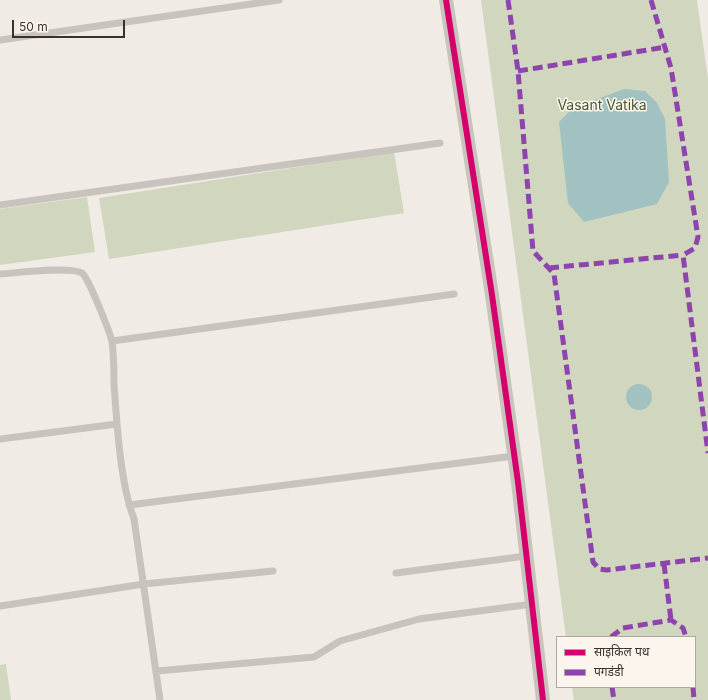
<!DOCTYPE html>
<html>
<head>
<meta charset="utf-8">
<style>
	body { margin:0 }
	#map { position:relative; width:708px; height:700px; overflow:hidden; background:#f0ebe5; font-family:Inter,"Noto Sans Devanagari",sans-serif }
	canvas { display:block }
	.legend { position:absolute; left:556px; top:636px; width:140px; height:52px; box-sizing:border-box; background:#fbf5ee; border:1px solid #aea6a0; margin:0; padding:5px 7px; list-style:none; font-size:12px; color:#3b302b }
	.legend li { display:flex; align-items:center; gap:8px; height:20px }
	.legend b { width:20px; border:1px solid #aea6a0 }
	.scale { position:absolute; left:12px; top:20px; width:113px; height:18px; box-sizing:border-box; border:2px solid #3b302b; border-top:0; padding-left:5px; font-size:12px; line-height:14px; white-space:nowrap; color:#3b302b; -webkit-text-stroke:3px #fbf5ee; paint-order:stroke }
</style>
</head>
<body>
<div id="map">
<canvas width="708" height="700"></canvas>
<ul class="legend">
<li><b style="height:5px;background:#d6006c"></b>साइकिल पथ</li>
<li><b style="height:5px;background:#8e44ad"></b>पगडंडी</li>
</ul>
<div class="scale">50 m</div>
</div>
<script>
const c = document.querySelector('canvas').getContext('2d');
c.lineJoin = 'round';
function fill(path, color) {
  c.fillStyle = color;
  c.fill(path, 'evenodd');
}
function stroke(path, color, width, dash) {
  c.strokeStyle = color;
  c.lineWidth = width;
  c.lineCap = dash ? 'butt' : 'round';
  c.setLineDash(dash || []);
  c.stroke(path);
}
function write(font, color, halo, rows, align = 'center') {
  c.font = font + ' Inter,sans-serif';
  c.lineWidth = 3;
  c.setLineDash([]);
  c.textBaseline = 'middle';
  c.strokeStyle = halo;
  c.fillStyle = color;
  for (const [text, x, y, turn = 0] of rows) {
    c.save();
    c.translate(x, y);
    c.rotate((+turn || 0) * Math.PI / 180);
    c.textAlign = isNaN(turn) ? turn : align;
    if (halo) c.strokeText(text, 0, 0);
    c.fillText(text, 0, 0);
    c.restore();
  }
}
const green = new Path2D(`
	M 481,0 L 697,0 L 708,79 L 708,700 L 574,700 L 572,687 L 695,687 L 695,637 L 566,637 Z
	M 394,152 L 404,213 L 109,259 L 99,198 Z
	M 87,197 L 95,252 L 0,265 L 0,209 Z
	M 6,664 L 11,700 L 0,700 L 0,665 Z`);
const water = new Path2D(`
	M 624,89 L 645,91 L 657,103 L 665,119 L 669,182 L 657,204 L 584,222 L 568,203 L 559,122 L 573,108 Z
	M626 397a13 13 0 1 1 26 0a13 13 0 1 1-26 0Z`);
const lane = new Path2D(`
	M 0,40 L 279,0
	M 0,205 L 440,143
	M 0,274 C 16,273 70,266 82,273 C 88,277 110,332 112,342 C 114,356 114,370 114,384 C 117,425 120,482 134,519 L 160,700
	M 112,341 L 454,294
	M 0,439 L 117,424
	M 129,505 L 514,456
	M 396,573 L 526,556
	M 0,606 L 144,584 L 273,571
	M 157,671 L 314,657 L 340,641 L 419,619 L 532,604`);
const street = new Path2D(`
	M 446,0 L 492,295 L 518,482 L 543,700`);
const quiet = new Path2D(`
	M 508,0 L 518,71 L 533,251 L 554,274 L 593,562 L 599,569 L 607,570 L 708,558
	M 651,0 L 671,68 L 698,237 L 695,248 L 683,255 L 708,453
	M 518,71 L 666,47
	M 549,268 L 683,255
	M 664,564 L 671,620
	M 611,637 L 623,628 L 671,620 L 683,628 L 686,637
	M 612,687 L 614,700
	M 693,687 L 694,700`);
const cycleway = new Path2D(`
	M 446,0 L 492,295 L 518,482 L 543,700`);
const parkNames = [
	["Vasant Vatika",602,106]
];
fill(green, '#d1d6bf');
fill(water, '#a1c2c1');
stroke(lane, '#c9c3be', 7);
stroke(street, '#c9c3be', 14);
stroke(quiet, '#8e44ad', 5, [10, 5]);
stroke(cycleway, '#d6006c', 6);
write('14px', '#4a5a2e', '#fbf5ee', parkNames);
</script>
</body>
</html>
